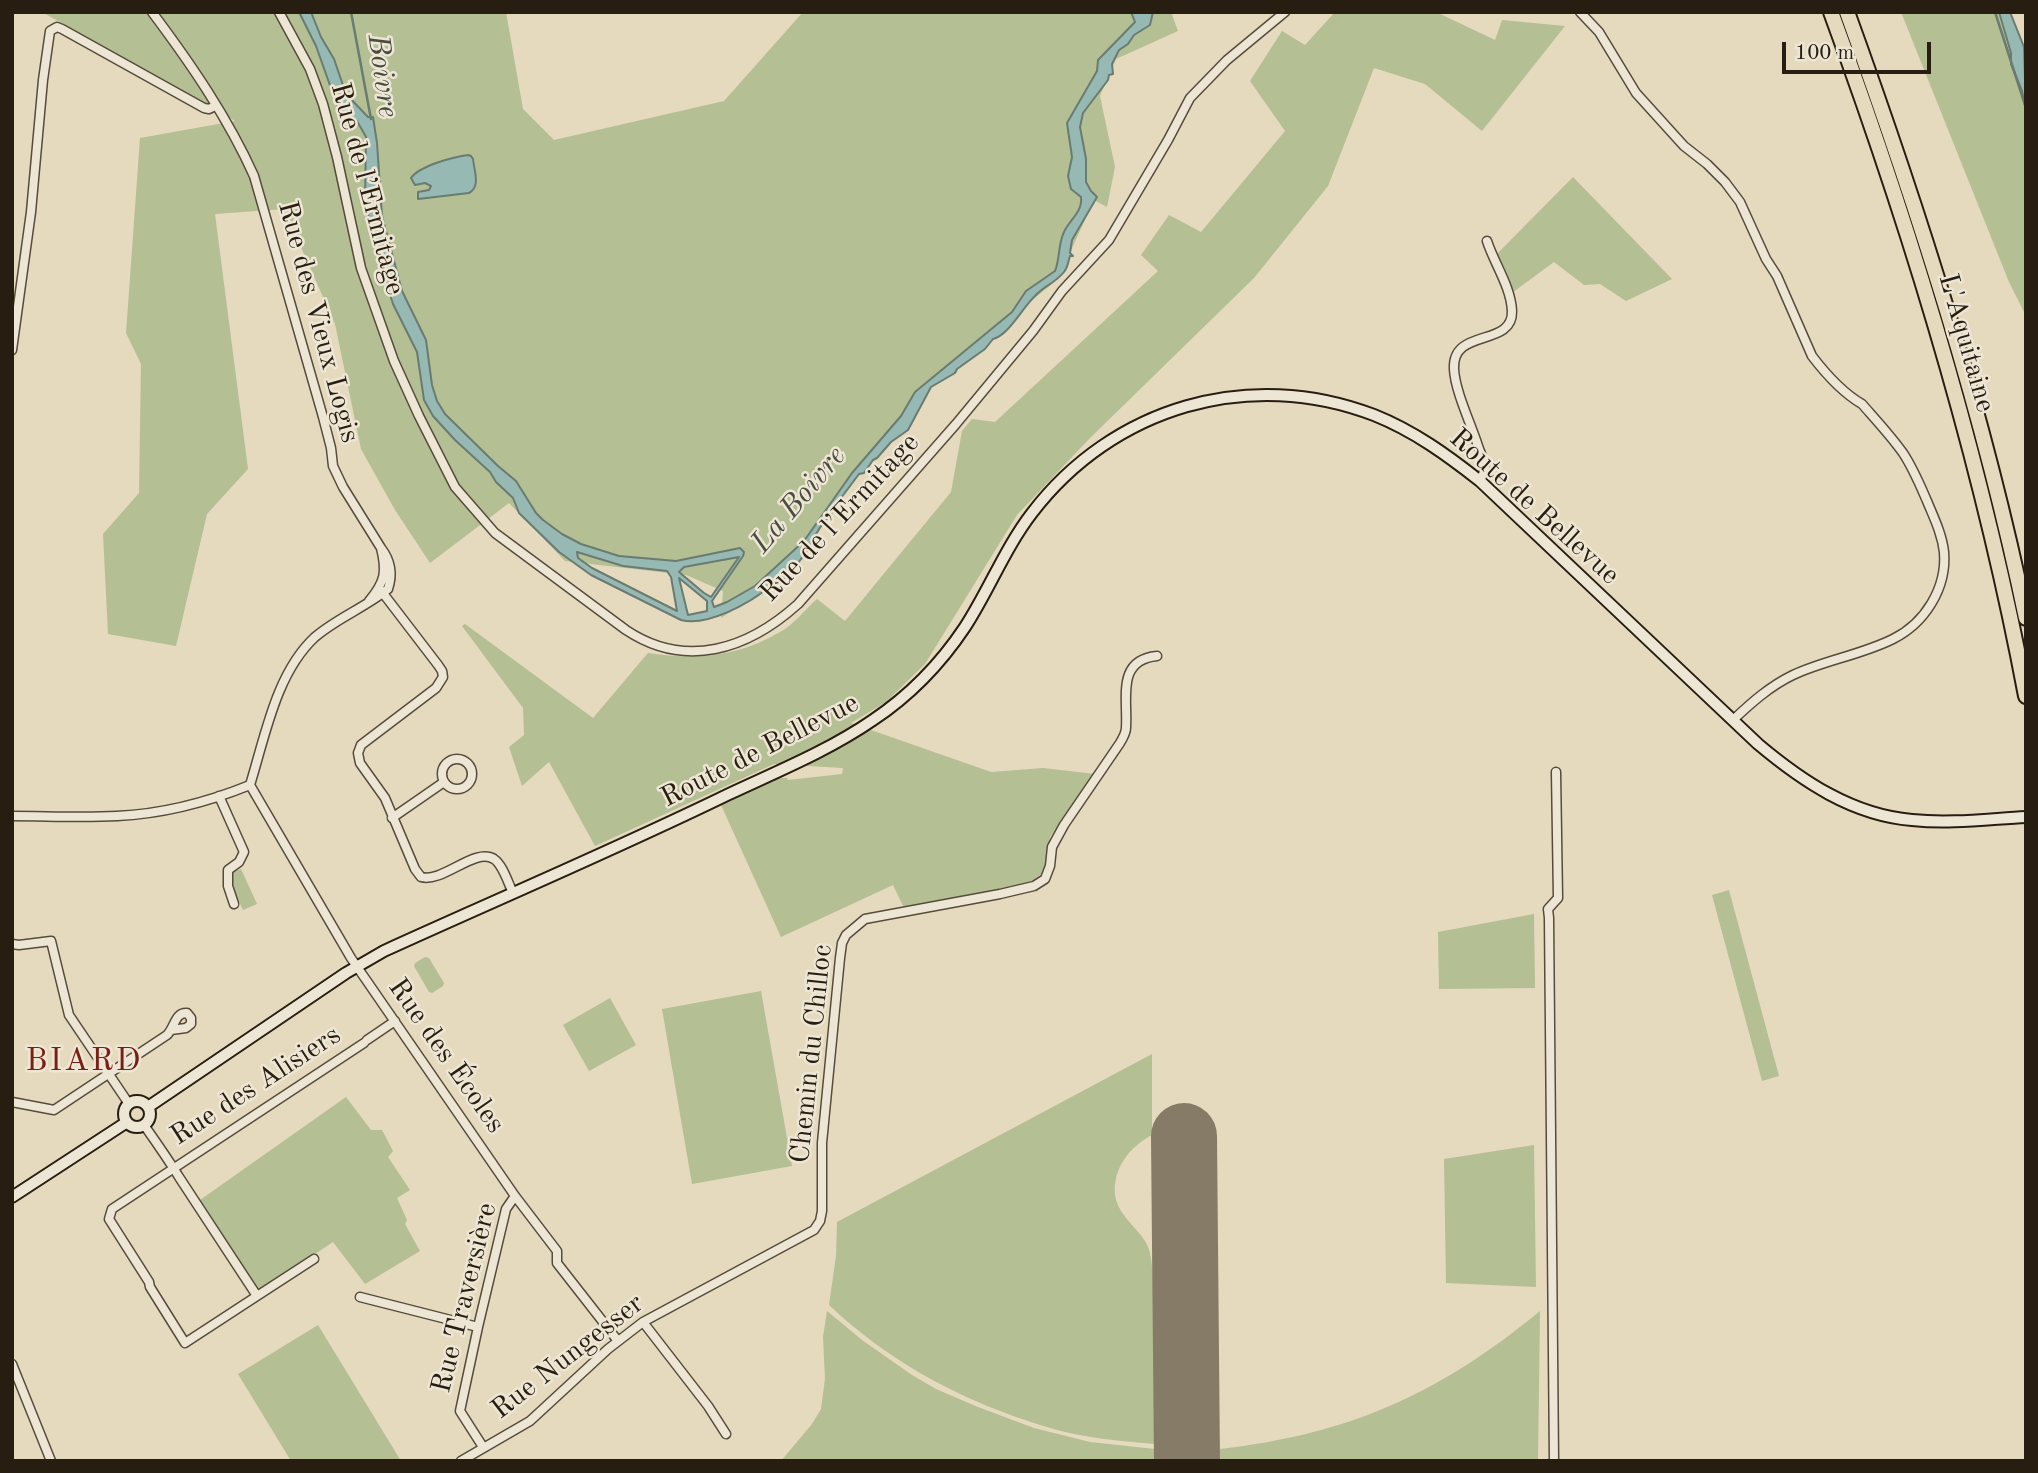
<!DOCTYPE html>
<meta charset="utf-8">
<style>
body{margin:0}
#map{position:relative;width:2038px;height:1473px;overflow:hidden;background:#e5d9be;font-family:"Old Standard TT",serif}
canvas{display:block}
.frame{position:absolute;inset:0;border:14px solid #271d10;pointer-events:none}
.scale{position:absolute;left:1782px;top:42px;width:149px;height:32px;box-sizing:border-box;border:4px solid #271d10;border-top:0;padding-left:9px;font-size:21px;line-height:24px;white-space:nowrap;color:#271d10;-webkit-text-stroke:5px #eee6d5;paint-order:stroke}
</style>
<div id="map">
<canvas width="2038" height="1473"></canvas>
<div class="frame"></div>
<div class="scale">100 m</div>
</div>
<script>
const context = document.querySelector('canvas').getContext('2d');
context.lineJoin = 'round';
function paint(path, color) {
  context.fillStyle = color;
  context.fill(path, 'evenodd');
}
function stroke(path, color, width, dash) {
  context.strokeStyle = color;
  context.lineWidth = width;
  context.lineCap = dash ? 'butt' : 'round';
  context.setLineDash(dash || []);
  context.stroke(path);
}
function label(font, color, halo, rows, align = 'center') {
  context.font = font + ' "Old Standard TT",serif';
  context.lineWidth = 5;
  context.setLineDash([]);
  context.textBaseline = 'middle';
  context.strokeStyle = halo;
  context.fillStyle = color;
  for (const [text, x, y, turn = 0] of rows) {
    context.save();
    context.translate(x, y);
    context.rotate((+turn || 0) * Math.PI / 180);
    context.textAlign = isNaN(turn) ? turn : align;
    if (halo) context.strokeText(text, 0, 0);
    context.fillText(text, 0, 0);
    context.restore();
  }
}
paint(new Path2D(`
 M 42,12 L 506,12 L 523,109 L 554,140 L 724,101 L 803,12 L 1171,12 L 1178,31 L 1116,59 L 1100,96 L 1115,167 L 1107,207 L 1094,200 L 1058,279 L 919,392 L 776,583 L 721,618 L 723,591 L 686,575 L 565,561 L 509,503 L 430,563 L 395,510 L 361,449 L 335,324 L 284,209 L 215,214 L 248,469 L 207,514 L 176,646 L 108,634 L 103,534 L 139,493 L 141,364 L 126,333 L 140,138 L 235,121 Z
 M 1335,12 L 1436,12 L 1495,40 L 1502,20 L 1565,26 L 1482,131 L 1425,84 L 1374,68 L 1328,186 L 1254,278 L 1089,439 L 1017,515 L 925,664 L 886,702 L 851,723 L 991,772 L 1043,768 L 1095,774 L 1050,837 L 1047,868 L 1040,875 L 1027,884 L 904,908 L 893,885 L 781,937 L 721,805 L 779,778 L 787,778 L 788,780 L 842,774 L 843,768 L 774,764 L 595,846 L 549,762 L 522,786 L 509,747 L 524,735 L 523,708 L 462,626 L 465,624 L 593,718 L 648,653 C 695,660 738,657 780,632 C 794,625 805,609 817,599 L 845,621 L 951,492 L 962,431 L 972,419 L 995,422 L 1158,271 L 1141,255 L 1169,215 L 1201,232 L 1285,131 L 1250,81 L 1282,31 L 1305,45 Z
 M 1901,12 L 2010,12 L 2026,50 L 2026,316 L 2009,282 Z
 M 1573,177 L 1672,279 L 1626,301 L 1600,284 L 1584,285 L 1554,262 L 1505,298 L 1491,260 Z
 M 241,869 L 257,904 L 243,910 L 235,893 L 232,881 L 233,872 Z
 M 1729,890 L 1779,1076 L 1762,1081 L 1712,895 Z
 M 1534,914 L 1535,988 L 1439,989 L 1438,932 Z
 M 425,957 L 429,958 L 444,983 L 443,986 L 432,993 L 429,992 L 414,966 L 415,963 Z
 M 761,991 L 792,1166 L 692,1184 L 662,1009 Z
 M 610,998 L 636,1045 L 589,1071 L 563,1025 Z
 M 1152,1054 L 1152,1135 C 1130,1147 1113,1167 1115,1194 C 1117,1218 1146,1232 1150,1253 C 1155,1279 1154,1306 1154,1332 C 1154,1370 1154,1407 1155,1444 C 1131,1442 1108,1440 1085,1436 C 1066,1433 1046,1427 1028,1421 C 953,1396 886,1359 829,1305 L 836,1256 L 837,1222 Z
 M 346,1097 L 371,1130 L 382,1130 L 393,1151 L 388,1157 L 410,1190 L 397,1198 L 407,1220 L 405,1224 L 420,1251 L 365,1284 L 333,1242 L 259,1291 L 200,1200 Z
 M 1534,1145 L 1536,1287 L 1446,1283 L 1444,1159 Z
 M 827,1311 L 862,1340 L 912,1375 L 936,1389 L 978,1407 L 1034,1428 L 1090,1442 L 1155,1449 L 1155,1461 L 781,1461 L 812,1424 L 821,1409 L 825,1379 L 823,1337 Z
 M 1540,1311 L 1538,1461 L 1220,1461 L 1220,1449 C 1350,1434 1439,1394 1540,1311 Z
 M 318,1325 L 401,1461 L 291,1461 L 238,1374 Z`), '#b4bf93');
const water = new Path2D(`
 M 299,12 L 311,12 L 321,37 L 334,59 L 346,94 L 368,117 L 373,117 L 377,143 L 382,216 L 402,291 L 426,340 L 432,385 L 437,401 L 445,414 L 498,466 L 516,481 L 536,513 L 543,520 L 562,534 L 581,544 L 619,556 L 676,561 L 740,548 L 744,552 L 743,556 L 712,601 L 714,607 L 727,602 L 755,586 L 804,541 L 852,473 L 901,416 L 915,392 L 1012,312 L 1026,291 L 1055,271 C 1060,259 1058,244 1064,232 C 1069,220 1083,212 1081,197 L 1071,189 L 1068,176 L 1072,157 L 1067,123 L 1097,71 L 1098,60 L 1135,22 L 1131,12 L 1153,12 L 1150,25 L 1134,35 L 1128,44 L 1119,50 L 1112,64 L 1113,74 L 1109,75 L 1108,80 L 1083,113 L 1080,127 L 1086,159 L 1086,182 L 1091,191 L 1097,197 L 1072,240 L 1070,253 L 1073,256 L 1070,256 C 1068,262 1068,267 1064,272 C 1054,284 1045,285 1035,296 C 1022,308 1009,335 993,339 L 985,349 L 957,369 L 955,373 L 931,387 L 908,430 L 891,442 L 877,458 L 873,460 L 864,473 L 859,474 L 832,510 L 831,515 C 817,526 812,546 801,559 C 796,566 790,575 784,579 C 779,582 773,584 769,587 C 750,603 707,627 681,620 L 591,575 L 559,552 L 519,513 L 513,498 L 496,482 L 490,472 L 455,440 L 433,416 L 424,400 L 417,352 L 393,304 L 378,257 L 365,200 L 366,137 L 357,121 L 343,112 L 337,105 L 316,46 ZM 577,552 L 623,566 L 667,571 L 671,577 L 677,611 L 592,568 L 578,558 ZM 739,557 L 711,597 L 704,593 L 679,572 L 684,567 ZM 679,578 L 707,601 L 707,611 L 688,615 Z
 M 1999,12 L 2010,12 L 2024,47 L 2026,111 L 2022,91 L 2011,64 L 2011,53 Z
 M 468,155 L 471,156 L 473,159 C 474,170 481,187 469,193 L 418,199 L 418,192 L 429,190 L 431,186 L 425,183 L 415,185 L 411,178 C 419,166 453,157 468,155 Z`);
paint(water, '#96bab3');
stroke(water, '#6a7b72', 2);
stroke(new Path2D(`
 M 351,12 L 371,119
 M 1995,12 L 2026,108`), '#6a7b72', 2.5);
stroke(new Path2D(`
 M 1184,1136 L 1187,1461`), '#867b67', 66);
const street = new Path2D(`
 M 152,12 C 191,64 228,118 254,176 L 323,417 L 331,448 L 333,466 L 343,487 L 381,548
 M 279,12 L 310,69 L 323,104 L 337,157 L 361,268 L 394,361 L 419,416 L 455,487 L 495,533 L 626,630 C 686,670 748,649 798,604 L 956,424 L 1033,331 L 1062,291 L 1109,240 L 1168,140 L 1190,98 L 1227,60 L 1285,12
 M 1580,12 L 1599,32 L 1636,93 L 1684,146 L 1707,164 L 1725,182 L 1740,202 L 1766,259 L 1777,276 L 1812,356 C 1825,373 1843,393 1862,404 C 1876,420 1891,436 1903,453 C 1913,468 1920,485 1927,501 C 1934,518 1942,534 1944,552 C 1947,588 1925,623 1893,639 C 1861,655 1825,660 1793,675 C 1770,686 1751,703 1733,720
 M 12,350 L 31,212 L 43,80 L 50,31 L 57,27 L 62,29 L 204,108 L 209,109 L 215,106
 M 1480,481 C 1482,477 1485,471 1485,466 C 1484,460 1480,452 1478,446 C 1471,424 1455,391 1454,369 C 1452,327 1513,348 1512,311 C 1511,287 1494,263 1487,241
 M 379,588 L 438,665 L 442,671 L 443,677 L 436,688 L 361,745 L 358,753 L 360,763 L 385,798 L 415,869 L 421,877 C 443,883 475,847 494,859 C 503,865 508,883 513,893
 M442 774a15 15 0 1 1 30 0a15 15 0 1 1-30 0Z
 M 250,785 L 351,958 L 515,1196 L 557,1251 L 557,1263 L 618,1341
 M 250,785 C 265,737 276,673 315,637 C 337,618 366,607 388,589 C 393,574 391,561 381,548 C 387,572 385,582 369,601
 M 219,796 L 244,852 L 239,862 L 228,870 L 228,886 L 234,904
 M 12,816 C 46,816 83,818 117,816 C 161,814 208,802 250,785
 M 392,818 L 444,782
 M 12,944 L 19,945 L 51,941 L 69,1015 L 129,1104
 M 367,1040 L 395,1021
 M 12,1102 L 54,1110 L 167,1035 C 175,1027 175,1012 187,1013 L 191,1018 L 191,1024 L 186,1028 L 171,1030
 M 144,1125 C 156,1142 168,1159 179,1177 L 257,1296 L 185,1343 L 150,1287 L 149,1282 L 109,1219 L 112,1209 C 196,1154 280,1099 364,1043
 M 257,1296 L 314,1259
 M 360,1297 L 478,1327
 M 643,1322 L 708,1406 L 726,1434
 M 12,1364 L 51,1461
 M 483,1447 L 460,1411 L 478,1327 L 506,1209 L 515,1196
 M 461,1461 L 530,1421 L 608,1349 L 643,1322 L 814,1230 L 820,1221 L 822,1211 L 822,1143 L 840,958 L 842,943 L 846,935 L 865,919 L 1000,894 L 1034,886 L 1045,879 L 1050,866 L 1052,847 L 1064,825 L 1120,743 C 1123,738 1126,733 1126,728 C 1128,698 1116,660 1157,656
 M 1554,1461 L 1549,918 L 1548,909 L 1558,898 L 1556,772`);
const secondary = new Path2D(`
 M124 1114a13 13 0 1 1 26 0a13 13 0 1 1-26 0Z
 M 148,1107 L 346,973 L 384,951 C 498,899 614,850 727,795 C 776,772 828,751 873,720 C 909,696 941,663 965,627 C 989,590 1005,548 1032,513 C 1113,407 1249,367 1374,415 C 1414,431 1447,455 1480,481 L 1758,744 C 1802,781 1852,815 1912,820 C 1950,824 1988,819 2026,817
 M 12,1197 L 127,1122`);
const highway = new Path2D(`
 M 1831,12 C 1913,235 1982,462 2026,696
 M 1847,12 C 1919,211 1983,411 2026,618`);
stroke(street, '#564c3c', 11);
stroke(secondary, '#271d10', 14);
stroke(highway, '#271d10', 18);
stroke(street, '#eee6d5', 8);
stroke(secondary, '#eee6d5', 10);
stroke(highway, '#e5d9be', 14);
label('28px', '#271d10', '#eee6d5', [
 ["Rue de l’Ermitage",367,189,75],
 ["Rue des Vieux Logis",318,322,75],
 ["L'Aquitaine",1966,343,74],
 ["Route de Bellevue",1534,507,42],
 ["Rue de l’Ermitage",840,518,-47],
 ["Route de Bellevue",760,751,-27],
 ["Chemin du Chilloc",812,1054,-84],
 ["Rue des Écoles",446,1056,55],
 ["Rue des Alisiers",256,1086,-33],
 ["Rue Traversière",465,1298,-76],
 ["Rue Nungesser",568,1357,-38]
]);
label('italic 30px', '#484c41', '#eee6d5', [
 ["Boivre",382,76,82],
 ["La Boivre",799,500,-50]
]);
context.letterSpacing = '2px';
label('32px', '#7a1f14', '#eee6d5', [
 ["BIARD",84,1062]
]);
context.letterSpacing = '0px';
</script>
